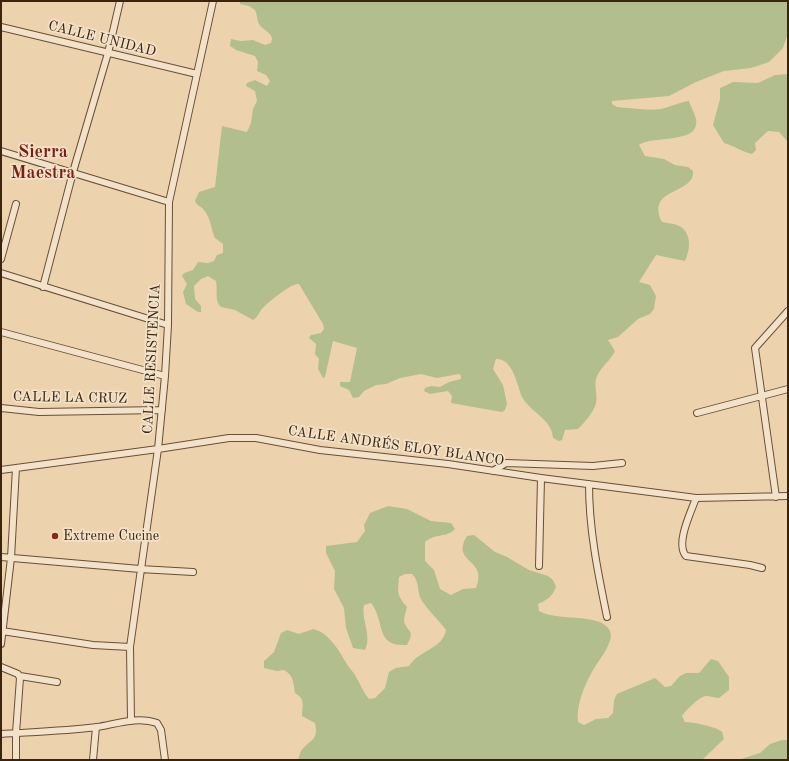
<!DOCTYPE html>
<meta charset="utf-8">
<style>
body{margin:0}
#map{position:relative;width:789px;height:761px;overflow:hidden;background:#ecd3ae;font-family:"Old Standard TT",serif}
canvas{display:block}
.frame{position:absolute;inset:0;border:2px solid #3c230d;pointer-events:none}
</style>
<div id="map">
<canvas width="789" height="761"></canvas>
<div class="frame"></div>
</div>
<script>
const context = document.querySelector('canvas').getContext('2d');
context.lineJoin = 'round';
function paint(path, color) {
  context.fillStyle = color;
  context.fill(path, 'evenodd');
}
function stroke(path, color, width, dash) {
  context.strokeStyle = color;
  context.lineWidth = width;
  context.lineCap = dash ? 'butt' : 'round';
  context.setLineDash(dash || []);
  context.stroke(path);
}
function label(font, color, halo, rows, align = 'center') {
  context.font = font + ' "Old Standard TT",serif';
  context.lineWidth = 3.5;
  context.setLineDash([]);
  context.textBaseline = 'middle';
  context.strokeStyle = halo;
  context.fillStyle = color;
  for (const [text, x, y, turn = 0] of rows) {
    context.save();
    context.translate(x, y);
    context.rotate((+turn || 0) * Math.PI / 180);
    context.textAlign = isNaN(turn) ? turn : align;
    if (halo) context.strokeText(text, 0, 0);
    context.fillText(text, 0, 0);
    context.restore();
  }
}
paint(new Path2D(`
 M 240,1 L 786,1 L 788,3 L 788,33 L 783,48 L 769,62 L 751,68 L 724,71 L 696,82 L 669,96 L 612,101 L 612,104 L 617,107 C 631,108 647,111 661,109 C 671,107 679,102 689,101 C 691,108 698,118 696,125 C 693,143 651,136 639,145 L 645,156 L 664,159 L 675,165 L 688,167 L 693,171 C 695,195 645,187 662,222 C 667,223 677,224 681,227 C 692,235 690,250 685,261 L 656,255 L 639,282 L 650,285 L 656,296 L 654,309 L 650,314 L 638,319 L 618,337 L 608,340 L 615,351 C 610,361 602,366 597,376 C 593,385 598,394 596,403 C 594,412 584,423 578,429 L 565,430 L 562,440 L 559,441 L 553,438 C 552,419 531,413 522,397 C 517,385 513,358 496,359 L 493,369 L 503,385 L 507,404 L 505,410 L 502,412 L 451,403 L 452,396 L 448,391 L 430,394 L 424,391 L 425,388 L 431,386 L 440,387 L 449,382 L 461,379 L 461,376 L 459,374 L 437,378 L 421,374 L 400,378 L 386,384 L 376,385 L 364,391 L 359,397 L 353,398 L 349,390 L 340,386 L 340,382 L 350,382 L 357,348 L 333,341 L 325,377 L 323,378 L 318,369 L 319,359 L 315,354 L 316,344 L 309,338 L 311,335 L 321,333 L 324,329 L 323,324 L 299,284 C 291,283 267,303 261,310 C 258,314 258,317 253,320 L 235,310 L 221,307 C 214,301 218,290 216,281 L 208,276 L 201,279 L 194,286 L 195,299 L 201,306 L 201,312 L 198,312 L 186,304 L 183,292 L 187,284 L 182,276 L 184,273 L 193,270 L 198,262 L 208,263 L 214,261 L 217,255 L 223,253 L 223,244 L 215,238 C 211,230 211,218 204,210 C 201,206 197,206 195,201 L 199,192 L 215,187 L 222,126 L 247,132 L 251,123 L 253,109 L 257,101 L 255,91 L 246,86 L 247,83 L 255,80 L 267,86 L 270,81 L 266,75 L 257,71 L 258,62 L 255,56 L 236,50 L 230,46 L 231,39 L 241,41 L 253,40 L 265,45 L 271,43 L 272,39 C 271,31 261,30 258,22 C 257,18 257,14 255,10 L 249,6 L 240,4 Z
 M 788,74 L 788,142 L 779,132 L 768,131 L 755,143 L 756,150 L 752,154 C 742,152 735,146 724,143 L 713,125 L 720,99 L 720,88 L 733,82 L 758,83 L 775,75 Z
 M 388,506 L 407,509 L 431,521 L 451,523 L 455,529 C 447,538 435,533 425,542 L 425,561 L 434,570 L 440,589 L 451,595 L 463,589 L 476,588 C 489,558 450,564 467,536 L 474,535 L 495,552 L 507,557 L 529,570 L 548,576 L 553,580 L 556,587 C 552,597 547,600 538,604 L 539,611 C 557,622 602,612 610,631 C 615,642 597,662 592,672 C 584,686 576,706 578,722 L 584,725 L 596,719 L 608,718 L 613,713 L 614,700 L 617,694 L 655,678 L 665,687 L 671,686 L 680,676 L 686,673 L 699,673 L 711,659 L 718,661 L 729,677 L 729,690 L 719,698 C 714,698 710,696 706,696 C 700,696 685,711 682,716 L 685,722 C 692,722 718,727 722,732 C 723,734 723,737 724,739 L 702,760 L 298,760 C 299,757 300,753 301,751 C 310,739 319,741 315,723 L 302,716 C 302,706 306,699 295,693 C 293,682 294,676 284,670 L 277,671 L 264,668 L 264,661 L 274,652 L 281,633 L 287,630 L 299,634 L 313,629 C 328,632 338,649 345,661 C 348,667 353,671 356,677 C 361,685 363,692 369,699 L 375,698 L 385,688 L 389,672 L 396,668 L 409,666 C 419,650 443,649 446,630 C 440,621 424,607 420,597 C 417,588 419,581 412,574 L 405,574 L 399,577 C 398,593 396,594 407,607 C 406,611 404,617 404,621 C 407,633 416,629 407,645 C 374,647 386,622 371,603 L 364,605 C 361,620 372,635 365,650 L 353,648 L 346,628 L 344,608 L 334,589 L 335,571 L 326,553 L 326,546 L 357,542 L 365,531 L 364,525 L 370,513 Z
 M 782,740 L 788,740 L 788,760 L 738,760 L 760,753 L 770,744 Z`), '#b2be8e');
const street = new Path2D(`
 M 1,27 L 197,74
 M 1,151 L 169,202
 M 1,259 L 16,204
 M 1,273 L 168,325
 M 43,287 L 73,172 L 108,53 L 120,1
 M 1,332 L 165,376
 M 1,408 L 39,412 L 162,410
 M 697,413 L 788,389
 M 1,470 L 158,449 L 229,438 L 256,438 L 320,450 L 448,464 L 541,478 L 681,496 L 696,498 L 788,496
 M 493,471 L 506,463 L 593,466 L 622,463
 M 589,484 C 589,530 598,573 607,617
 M 776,497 L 755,348 L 788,311
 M 696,498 C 691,512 675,544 686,556 L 750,565 L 762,568
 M 1,557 L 140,569 L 193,572
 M 539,566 L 541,478
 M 2,631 L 93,645 L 130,647
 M 1,644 L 11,558 L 16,468
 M 1,667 L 18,674 L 20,678 L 16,733 L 16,760
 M 20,676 L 57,682
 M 131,721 L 130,647 L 158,449 L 165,376 L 168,325 L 169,202 L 213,1
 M 1,734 C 33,732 65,731 97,727 C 116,724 138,716 157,723 L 161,730 L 165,760
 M 93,760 L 96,727`);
stroke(street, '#684f35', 8);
stroke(street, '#f3e2ca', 6);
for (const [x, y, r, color] of [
 [55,536,4,"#8f2418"]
]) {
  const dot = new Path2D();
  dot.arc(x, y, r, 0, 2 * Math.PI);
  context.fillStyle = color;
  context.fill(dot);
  stroke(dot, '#f3e2ca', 1.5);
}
label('14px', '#3c230d', '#f3e2ca', [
 ["CALLE UNIDAD",102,39,14],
 ["CALLE RESISTENCIA",152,359,-87],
 ["CALLE LA CRUZ",70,398,1],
 ["CALLE ANDRÉS ELOY BLANCO",396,446,8]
]);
label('14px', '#3c230d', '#f3e2ca', [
 ["Extreme Cucine",63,536]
], 'left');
label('bold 18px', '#7a1f14', '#f3e2ca', [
 ["Sierra",43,152],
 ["Maestra",43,173]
]);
</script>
